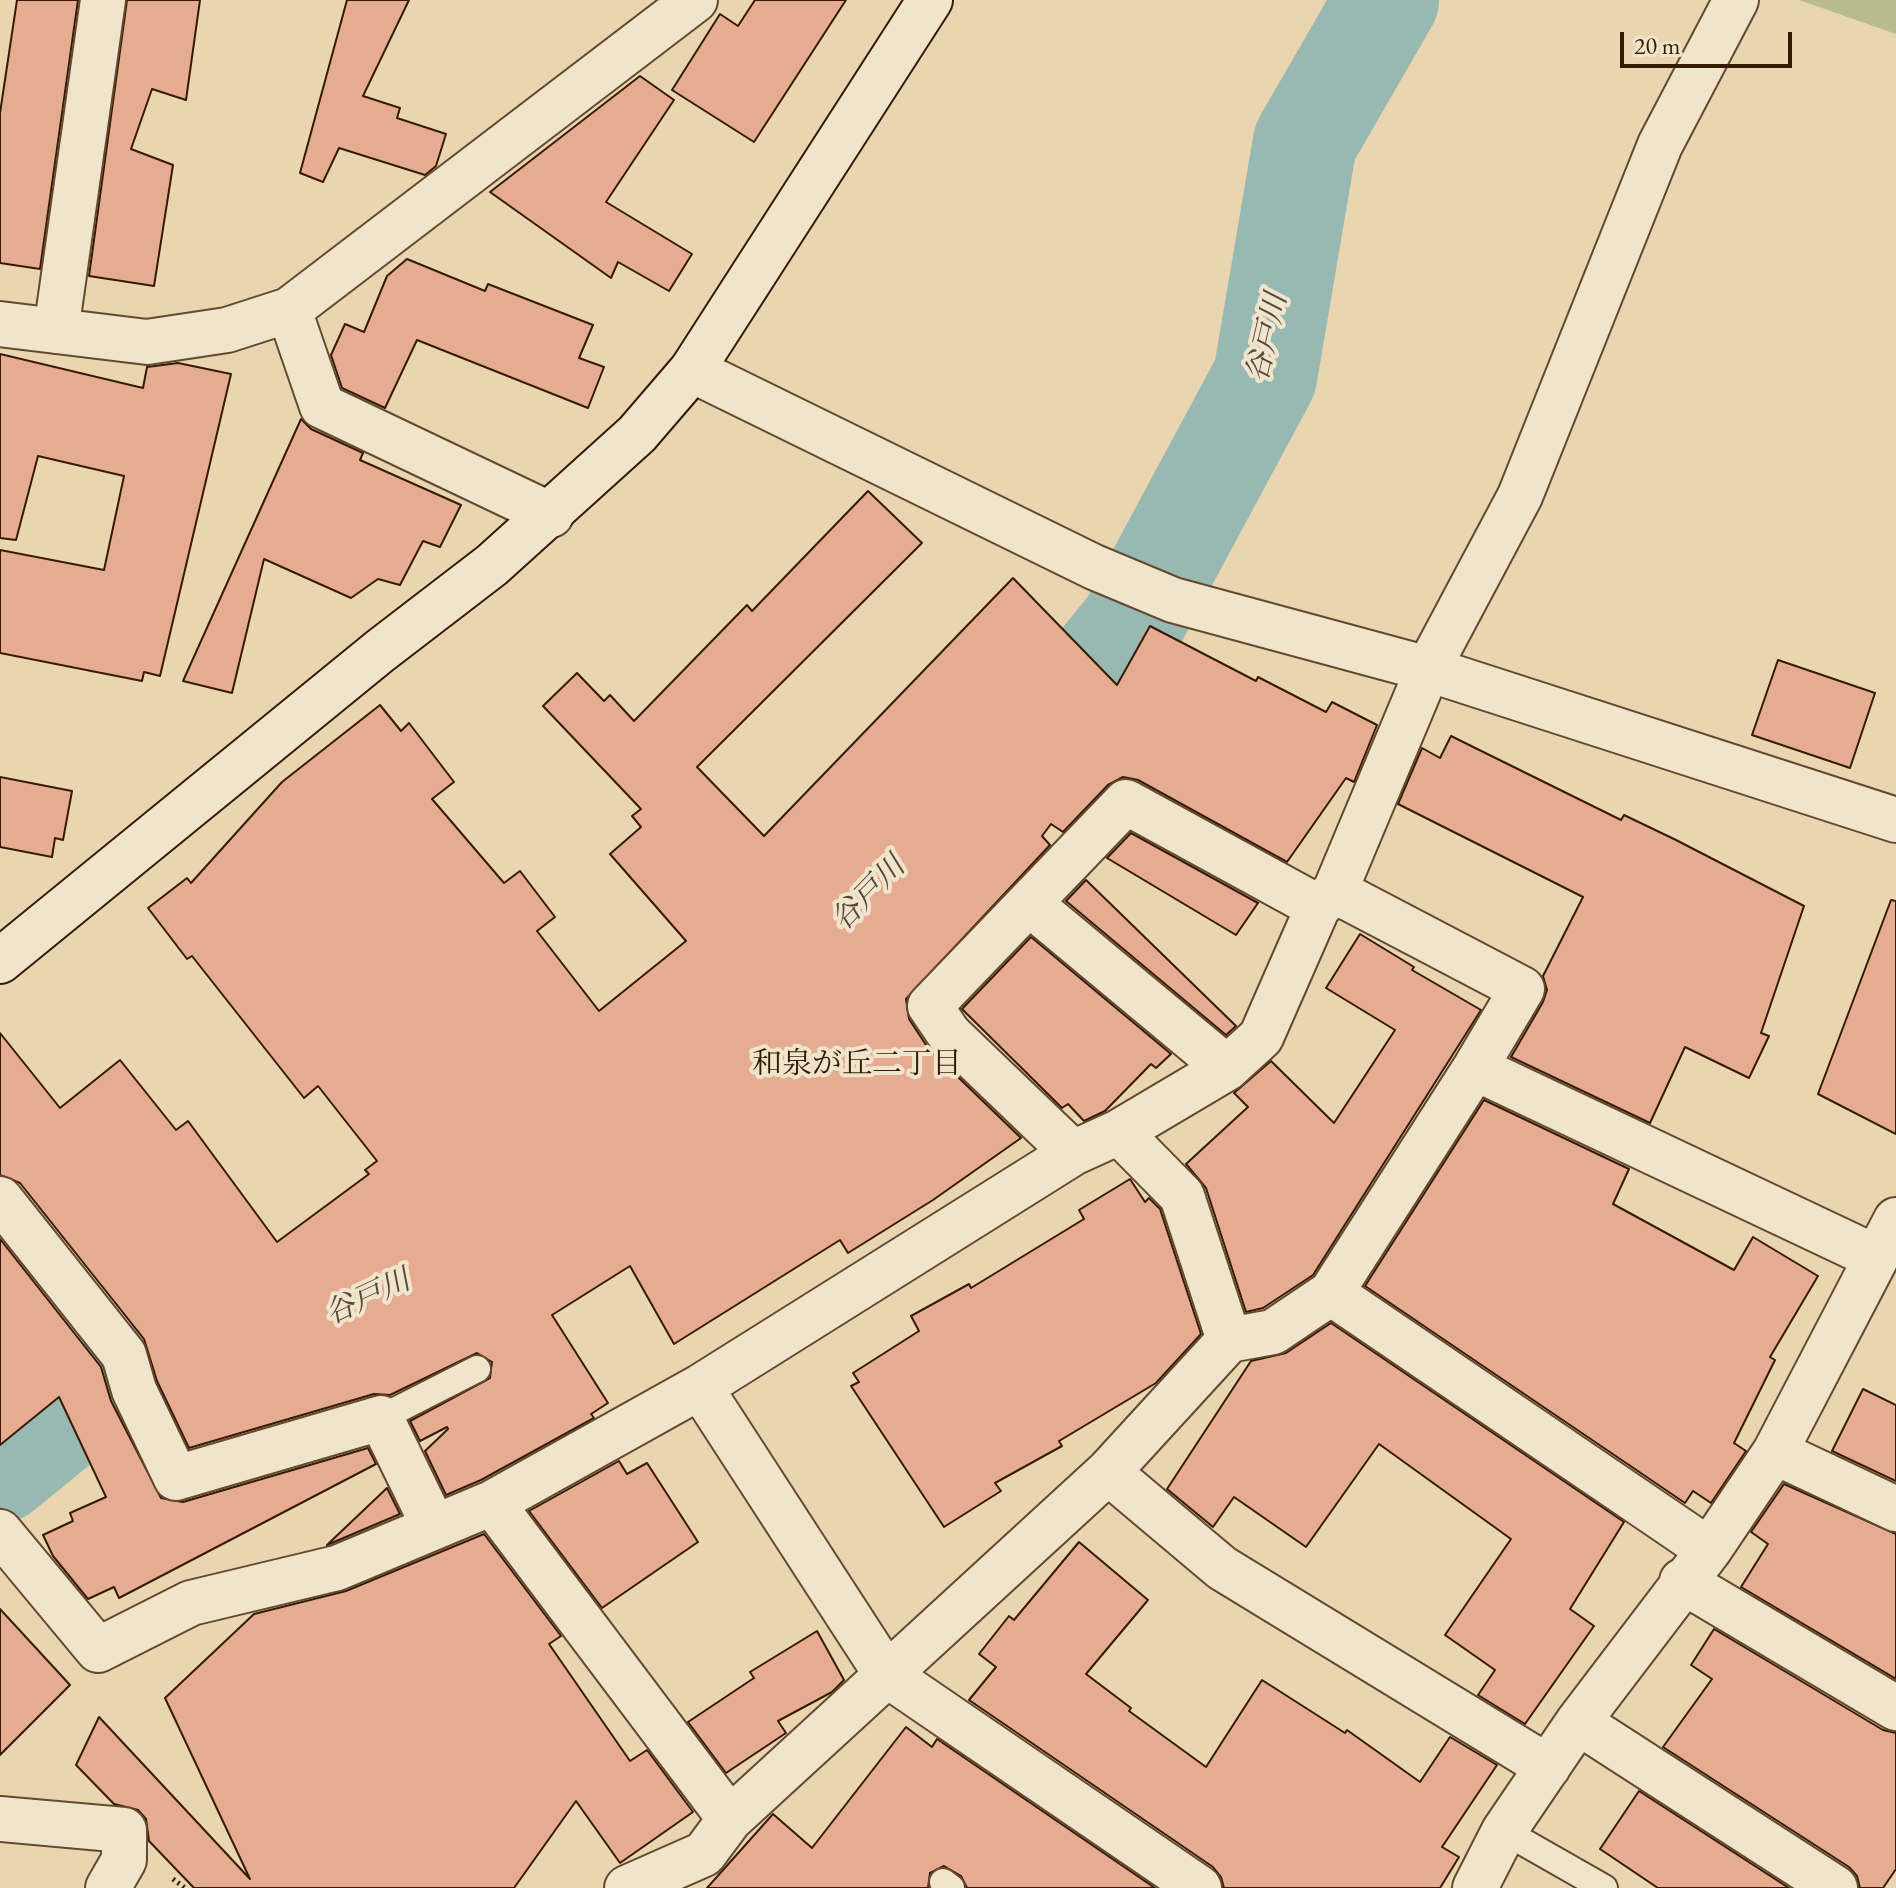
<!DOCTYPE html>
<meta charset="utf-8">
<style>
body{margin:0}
#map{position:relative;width:1896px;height:1888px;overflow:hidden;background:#ead5b1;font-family:"EB Garamond",serif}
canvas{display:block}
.scale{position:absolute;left:1620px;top:32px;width:172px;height:36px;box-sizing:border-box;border:4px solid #361a02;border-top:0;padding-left:10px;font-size:24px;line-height:28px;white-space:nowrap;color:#361a02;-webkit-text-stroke:6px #f1e4cc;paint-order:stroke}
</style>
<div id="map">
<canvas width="1896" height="1888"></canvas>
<div class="scale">20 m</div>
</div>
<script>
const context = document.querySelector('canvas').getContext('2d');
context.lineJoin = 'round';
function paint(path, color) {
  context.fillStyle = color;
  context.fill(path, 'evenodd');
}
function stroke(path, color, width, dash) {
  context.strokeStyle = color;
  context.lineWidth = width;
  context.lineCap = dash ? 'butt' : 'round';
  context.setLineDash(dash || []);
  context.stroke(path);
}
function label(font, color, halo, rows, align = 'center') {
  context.font = font + ' "EB Garamond","Noto Serif JP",serif';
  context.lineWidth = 8;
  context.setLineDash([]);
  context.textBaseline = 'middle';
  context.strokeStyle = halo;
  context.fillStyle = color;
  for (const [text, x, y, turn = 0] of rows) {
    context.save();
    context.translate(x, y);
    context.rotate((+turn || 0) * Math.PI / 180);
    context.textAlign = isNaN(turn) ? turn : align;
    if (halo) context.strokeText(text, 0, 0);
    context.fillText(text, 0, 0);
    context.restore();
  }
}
paint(new Path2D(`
 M 1799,0 L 1896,0 L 1896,34 Z`), '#b7bd8c');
stroke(new Path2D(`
 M 1001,769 L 1054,721 L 1131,626 L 1265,377 L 1305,142 L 1387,0
 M 0,1471 L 87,1400 L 208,1349 L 292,1328`), '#98b8b2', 104);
const building = new Path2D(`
 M 17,0 L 78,0 L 40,269 L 0,263 L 0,113 Z
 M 127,0 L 200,0 L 186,100 L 152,89 L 131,149 L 173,165 L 154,286 L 89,276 Z
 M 347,0 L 409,0 L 363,96 L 400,108 L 397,118 L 446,134 L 436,166 L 425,175 L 339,148 L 323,182 L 300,173 Z
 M 755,0 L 846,0 L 754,142 L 672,90 L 720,14 L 738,26 Z
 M 640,76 L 674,100 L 606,202 L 692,254 L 669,291 L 618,262 L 611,278 L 490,192 Z
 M 407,259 L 485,291 L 488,284 L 593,325 L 579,358 L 604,367 L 588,408 L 417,340 L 385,408 L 342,388 L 331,355 L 345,324 L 364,332 L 387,276 Z
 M 0,354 L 143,388 L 147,367 L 178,363 L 231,374 L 160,676 L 144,672 L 142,681 L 0,653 L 0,550 L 104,570 L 124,476 L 38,456 L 16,540 L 0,538 Z
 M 301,419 L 311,429 L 363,453 L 360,460 L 461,505 L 440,547 L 423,541 L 400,585 L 378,579 L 351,598 L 264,559 L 232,693 L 183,681 Z
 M 868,491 L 922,543 L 697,767 L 764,836 L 1013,578 L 1117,685 L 1150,626 L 1256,681 L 1258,677 L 1326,712 L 1332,702 L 1377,725 L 1354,782 L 1346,778 L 1287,862 L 1138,780 L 1123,777 L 1108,785 L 1063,832 L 1051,824 L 1042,836 L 1050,845 L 906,999 L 909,1019 L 928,1048 L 1021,1138 L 933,1200 L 848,1253 L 840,1240 L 674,1344 L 630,1266 L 552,1315 L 608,1403 L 591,1414 L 594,1418 L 481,1480 L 446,1495 L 425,1451 L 448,1429 L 447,1427 L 420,1441 L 410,1421 L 490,1378 L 492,1362 L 477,1353 L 390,1395 L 374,1394 L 189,1448 L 157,1381 L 144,1339 L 20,1183 L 0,1175 L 0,1033 L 60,1108 L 120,1060 L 176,1130 L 188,1121 L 277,1242 L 369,1174 L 365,1170 L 377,1161 L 318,1086 L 304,1098 L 192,956 L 187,959 L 148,908 L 187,878 L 191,883 L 282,782 L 380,705 L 401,731 L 409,723 L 454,782 L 432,799 L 504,883 L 520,871 L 555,917 L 537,931 L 599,1011 L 686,941 L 610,854 L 641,827 L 632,816 L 641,809 L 543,706 L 577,673 L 604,701 L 610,695 L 634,721 L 747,605 L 752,611 Z
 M 1778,660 L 1875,693 L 1850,768 L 1752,735 Z
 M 1451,736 L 1621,820 L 1624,815 L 1676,840 L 1804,906 L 1761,1033 L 1769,1036 L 1749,1078 L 1685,1047 L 1650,1123 L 1511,1057 L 1543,1002 L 1547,990 L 1543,976 L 1583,897 L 1398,804 L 1422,748 L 1440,758 Z
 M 0,777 L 72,791 L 63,840 L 55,838 L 52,857 L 0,847 Z
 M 1131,833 L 1258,903 L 1236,935 L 1107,858 Z
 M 1086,880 L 1236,1026 L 1226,1035 L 1066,901 Z
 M 1891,900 L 1896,901 L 1896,1134 L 1818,1094 Z
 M 1360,934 L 1414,967 L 1412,970 L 1481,1010 L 1313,1275 L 1263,1308 L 1246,1312 L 1206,1188 L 1186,1164 L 1248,1107 L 1234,1093 L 1271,1061 L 1334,1123 L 1395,1030 L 1326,988 Z
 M 1031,937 L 1171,1054 L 1156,1068 L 1151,1064 L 1105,1111 L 1084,1121 L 1068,1104 L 1062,1108 L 962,1009 Z
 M 1484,1100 L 1629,1169 L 1613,1204 L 1734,1270 L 1753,1237 L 1818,1276 L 1770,1357 L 1775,1360 L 1734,1443 L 1746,1451 L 1711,1503 L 1693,1491 L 1685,1503 L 1365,1286 Z
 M 1130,1179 L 1145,1202 L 1149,1198 L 1160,1209 L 1201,1334 L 1156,1383 L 1059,1441 L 1062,1446 L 995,1483 L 1001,1491 L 944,1527 L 851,1386 L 859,1382 L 853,1373 L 919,1331 L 911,1316 L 969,1284 L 971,1288 L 1084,1219 L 1079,1210 Z
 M 0,1239 L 101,1367 L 111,1401 L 161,1498 L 183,1502 L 368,1448 L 376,1464 L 119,1598 L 114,1587 L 88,1599 L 53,1556 L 43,1535 L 73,1521 L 70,1513 L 106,1497 L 59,1397 L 0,1445 Z
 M 1331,1323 L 1624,1522 L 1570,1609 L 1594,1626 L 1525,1724 L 1478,1695 L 1495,1670 L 1445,1635 L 1511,1539 L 1379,1444 L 1306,1547 L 1234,1497 L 1213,1527 L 1167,1489 L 1251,1361 L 1286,1353 Z
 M 1863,1389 L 1896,1405 L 1896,1481 L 1832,1451 Z
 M 619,1461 L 627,1474 L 647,1463 L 698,1542 L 602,1608 L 529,1511 Z
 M 1784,1484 L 1896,1534 L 1896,1679 L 1741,1587 L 1768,1544 L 1751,1532 Z
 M 387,1488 L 400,1514 L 327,1545 Z
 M 484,1534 L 561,1636 L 549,1644 L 630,1761 L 647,1750 L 693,1812 L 620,1863 L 576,1801 L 514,1888 L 194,1888 L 149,1841 L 146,1819 L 138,1810 L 114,1804 L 76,1765 L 99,1717 L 250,1879 L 165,1698 L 254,1614 L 346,1591 Z
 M 1079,1542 L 1148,1600 L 1086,1674 L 1131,1708 L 1129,1711 L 1206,1767 L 1262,1680 L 1345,1733 L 1347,1730 L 1420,1782 L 1450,1737 L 1497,1765 L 1442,1847 L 1459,1857 L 1440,1888 L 1224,1888 L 1221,1877 L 1213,1867 L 969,1700 L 996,1667 L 979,1654 L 1009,1616 L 1014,1620 Z
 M 0,1609 L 70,1685 L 0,1755 Z
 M 1714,1629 L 1883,1730 L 1896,1733 L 1896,1869 L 1883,1888 L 1860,1888 L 1857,1876 L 1849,1867 L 1663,1747 L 1712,1679 L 1691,1665 Z
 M 817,1631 L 844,1680 L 832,1692 L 778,1721 L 786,1733 L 726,1773 L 688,1722 L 754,1678 L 750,1672 Z
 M 906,1727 L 932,1747 L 937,1739 L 1155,1888 L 967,1888 L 961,1876 L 944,1866 L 930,1873 L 928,1888 L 707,1888 L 773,1814 L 812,1848 Z
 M 1639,1791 L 1789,1888 L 1658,1888 L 1600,1849 Z`);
paint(building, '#e6ac91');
stroke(building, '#361a02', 2);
const lane = new Path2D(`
 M 381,1418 L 477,1369
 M 1504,1831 L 1604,1888
 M 943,1882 L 951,1888`);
const street = new Path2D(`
 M 289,310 L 322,406 L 551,515
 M 0,324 L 147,342 L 227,330 L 289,310 L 695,0
 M 56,331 L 103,0
 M 692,370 L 1094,567 L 1173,600 L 1428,669 L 1896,820
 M 1335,891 L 1522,989 L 1475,1068
 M 1030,904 L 1227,1068
 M 1119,1132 L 1182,1196 L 1229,1340
 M 1073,1153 L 949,1034 L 930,1006 L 1126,802 L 1318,907
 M 0,1199 L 124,1355 L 134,1390 L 176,1478 L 381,1418 L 434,1527
 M 1331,1293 L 1709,1550
 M 700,1387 L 886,1674 L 1199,1888
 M 1775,1452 L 1896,1509
 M 1108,1472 L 1222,1568 L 1548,1767
 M 492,1503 L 730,1819
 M 0,1532 L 98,1650 L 191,1603 L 337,1568 L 492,1503 L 700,1387 L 1073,1153 L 1119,1132 L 1227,1068 L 1261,1037 L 1318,907 L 1335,891 L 1428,669 L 1520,496 L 1660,145 L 1736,0
 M 1682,1581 L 1896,1708
 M 1578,1722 L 1835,1888
 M 0,1819 L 124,1830 L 124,1860 L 108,1888
 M 627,1888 L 704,1854 L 730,1819 L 1108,1472 L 1229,1340 L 1273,1332 L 1331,1293 L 1475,1068 L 1875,1257
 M 1475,1888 L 1504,1831 L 1578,1722 L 1709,1550 L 1775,1452 L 1896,1220`);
const secondary = new Path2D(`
 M 0,961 L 380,651 L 492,565 L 637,434 L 692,370 L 930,0`);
stroke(lane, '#63492e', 30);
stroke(street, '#63492e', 48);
stroke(secondary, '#361a02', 48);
stroke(new Path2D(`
 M 173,1879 L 185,1888`), '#361a02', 5, [2, 4]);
stroke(lane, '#f1e4cc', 26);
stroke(street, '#f1e4cc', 44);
stroke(secondary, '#f1e4cc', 44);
label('italic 30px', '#534937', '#f1e4cc', [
 ["谷戸川",1268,338,-77],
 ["谷戸川",869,894,-46],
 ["谷戸川",368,1298,-25]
]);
label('30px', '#361a02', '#f1e4cc', [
 ["和泉が丘二丁目",857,1065]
]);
</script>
